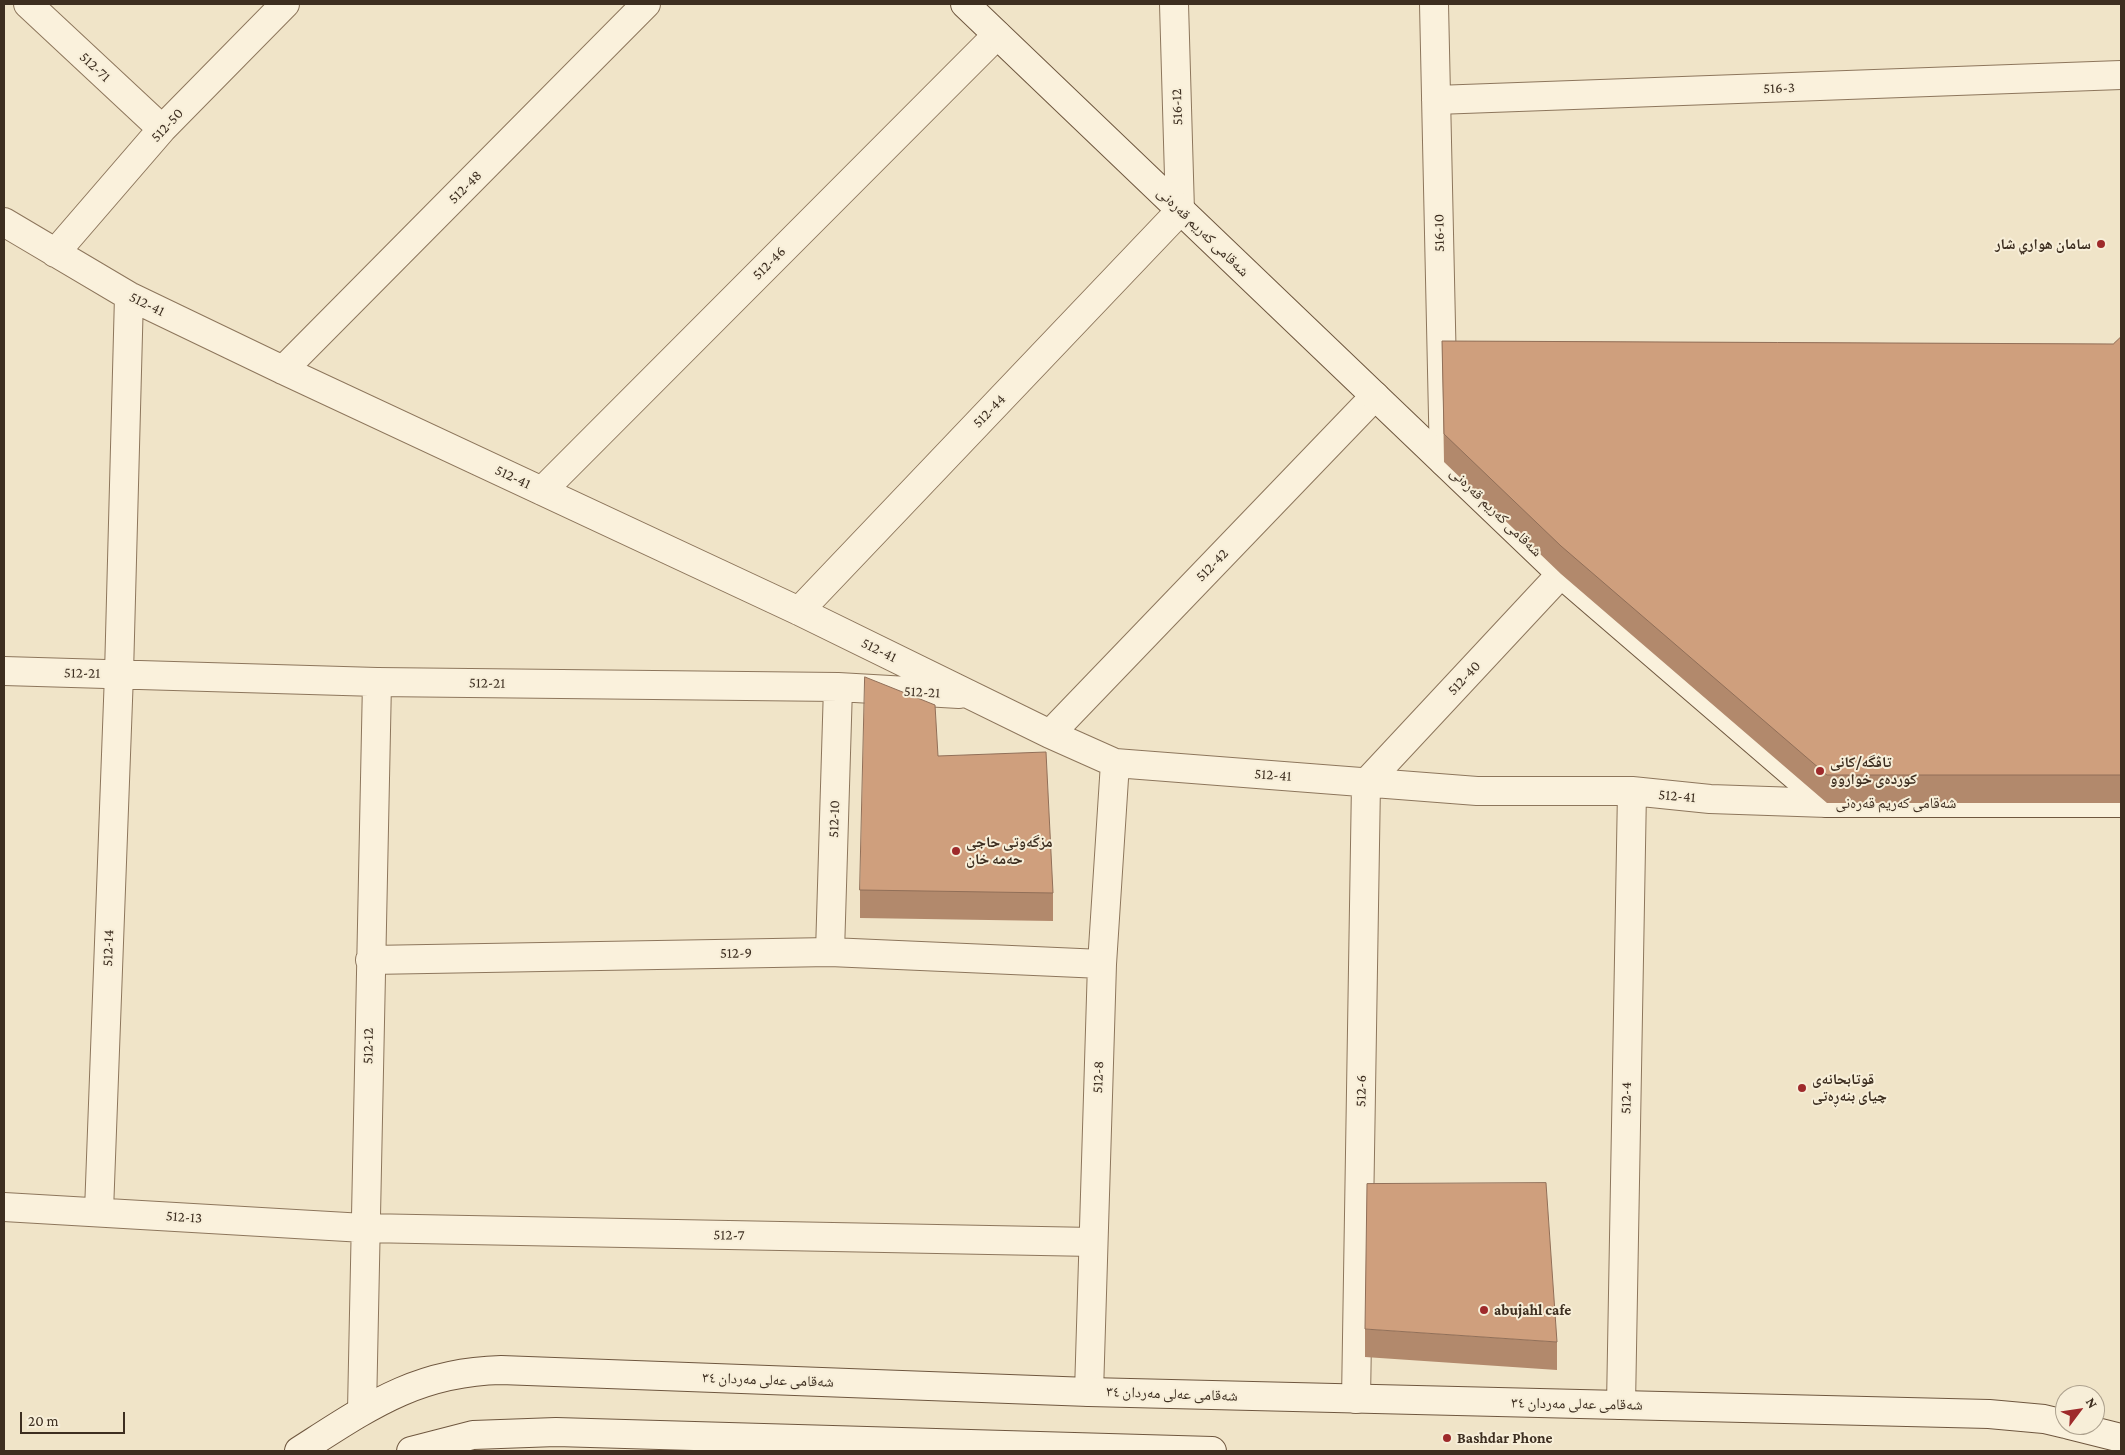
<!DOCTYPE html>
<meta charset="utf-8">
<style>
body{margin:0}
#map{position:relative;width:2125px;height:1455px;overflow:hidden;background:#f0e4c8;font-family:"Crimson Pro",serif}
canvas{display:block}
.frame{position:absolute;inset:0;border:5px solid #3d2e20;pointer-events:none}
.north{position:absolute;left:2055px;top:1385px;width:50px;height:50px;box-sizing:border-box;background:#f7eed8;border:1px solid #ada18e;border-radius:50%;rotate:59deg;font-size:14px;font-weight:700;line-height:20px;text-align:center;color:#3d2e20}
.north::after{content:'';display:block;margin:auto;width:18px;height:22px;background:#9e2a2b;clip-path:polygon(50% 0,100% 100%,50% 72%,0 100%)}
.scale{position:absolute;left:20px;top:1412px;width:105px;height:22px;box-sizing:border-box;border:2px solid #3d2e20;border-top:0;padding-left:6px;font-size:15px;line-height:18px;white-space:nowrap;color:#3d2e20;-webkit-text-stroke:4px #f7eed8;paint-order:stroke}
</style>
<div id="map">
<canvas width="2125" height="1455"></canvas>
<div class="frame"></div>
<div class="north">N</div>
<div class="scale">20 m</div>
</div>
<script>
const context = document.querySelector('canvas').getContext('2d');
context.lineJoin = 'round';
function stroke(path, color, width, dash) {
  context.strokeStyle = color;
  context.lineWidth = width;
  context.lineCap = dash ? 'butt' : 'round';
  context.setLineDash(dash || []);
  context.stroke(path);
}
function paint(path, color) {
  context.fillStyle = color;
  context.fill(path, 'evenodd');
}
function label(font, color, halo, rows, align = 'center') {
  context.font = font + ' "Crimson Pro","Noto Naskh Arabic",serif';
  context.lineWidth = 4;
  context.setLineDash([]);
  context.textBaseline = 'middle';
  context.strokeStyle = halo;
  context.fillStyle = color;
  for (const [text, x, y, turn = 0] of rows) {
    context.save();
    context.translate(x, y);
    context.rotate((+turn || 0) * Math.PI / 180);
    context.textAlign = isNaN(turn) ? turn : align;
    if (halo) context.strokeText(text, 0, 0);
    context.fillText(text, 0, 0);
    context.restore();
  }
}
const street = new Path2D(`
 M 28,4 L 162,129
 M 1434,4 L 1444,462
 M 1436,100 L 2121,75
 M 4,222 L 129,296 L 283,370 L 799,611 L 1050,734 L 1115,763 L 1477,791 L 1632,791 L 1710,799 L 1827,803
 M 55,253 L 162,129 L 285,4
 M 283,370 L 646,4
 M 542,491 L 997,35
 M 799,611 L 1180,211 L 1174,4
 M 4,671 L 377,682 L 838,687 L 959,694
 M 1050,734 L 1375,396
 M 830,952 L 838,687
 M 370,960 L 830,952 L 1102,964
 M 4,1207 L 364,1228 L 1093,1242
 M 99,1211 L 119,674 L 129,296
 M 1089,1392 L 1102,964 L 1115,763
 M 1356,1399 L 1366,783 L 1561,574
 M 1621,1405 L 1632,791
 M 362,1410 L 377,682`);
const secondary = new Path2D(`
 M 965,4 L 1561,574 L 1827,803 L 2121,803
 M 2069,1425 L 2121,1438
 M 299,1451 C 368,1407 416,1372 501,1370 L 1089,1392 L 1989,1414 L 2044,1419 L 2065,1424
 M 411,1451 L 473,1435 L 556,1432 L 1212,1451`);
stroke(street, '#8d765c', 30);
stroke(secondary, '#6f573f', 30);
stroke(street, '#faf1dc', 28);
stroke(secondary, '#faf1dc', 28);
paint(new Path2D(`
 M 2121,337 L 2121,803 L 1827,803 L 1561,574 L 1444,462 L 1442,341 L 2113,344 Z
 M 938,756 L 1053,893 L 1053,921 L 860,918 L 860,890 Z
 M 1365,1329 L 1557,1342 L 1557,1370 L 1365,1357 Z`), '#b2896c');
const building = new Path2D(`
 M 2121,337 L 2121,775 L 1827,775 L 1561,546 L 1444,434 L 1442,341 L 2113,344 Z
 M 865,677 L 935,705 L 938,756 L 1046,752 L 1053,893 L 860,890 Z
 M 1546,1183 L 1557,1342 L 1365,1329 L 1367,1184 Z`);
paint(building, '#cf9f7d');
stroke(building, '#916f58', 1);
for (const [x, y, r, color] of [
 [2101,244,5,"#9e2a2b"],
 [1820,771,5,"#9e2a2b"],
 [956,851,5,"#9e2a2b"],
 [1802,1088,5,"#9e2a2b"],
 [1484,1310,5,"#9e2a2b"],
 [1447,1438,5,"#9e2a2b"]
]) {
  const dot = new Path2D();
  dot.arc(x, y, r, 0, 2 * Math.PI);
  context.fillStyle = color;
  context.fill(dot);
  stroke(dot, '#f7eed8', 2);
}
label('15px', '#3d2e20', '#f7eed8', [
 ["512-71",95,67,43],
 ["516-3",1779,88,-2],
 ["516-12",1177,107,-92],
 ["512-50",167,125,-47],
 ["512-48",465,187,-45],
 ["شەقامی کەریم قەرەنی",1203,232,44],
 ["516-10",1439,233,-91],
 ["512-46",769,263,-45],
 ["512-41",147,304,26],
 ["512-44",989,411,-46],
 ["512-41",513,477,25],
 ["شەقامی کەریم قەرەنی",1496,512,44],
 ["512-42",1212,565,-46],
 ["512-41",879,650,26],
 ["512-21",82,673,1],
 ["512-40",1464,678,-47],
 ["512-21",487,683,1],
 ["512-21",922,692,3],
 ["512-41",1273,775,4],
 ["512-41",1677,796,5],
 ["شەقامی کەریم قەرەنی",1896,803],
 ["512-10",834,819,-88],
 ["512-14",108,948,-88],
 ["512-9",736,953,-1],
 ["512-12",368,1046,-89],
 ["512-8",1098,1077,-88],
 ["512-6",1361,1091,-89],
 ["512-4",1626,1098,-89],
 ["512-13",184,1217,4],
 ["512-7",729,1235,1],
 ["شەقامی عەلی مەردان ٣٤",768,1380,2],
 ["شەقامی عەلی مەردان ٣٤",1172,1394,2],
 ["شەقامی عەلی مەردان ٣٤",1577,1404,1]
]);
label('bold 15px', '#3d2e20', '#f7eed8', [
 ["سامان هواري شار",2091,244,"right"],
 ["تاڤگە/کانی",1830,762],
 ["کوردەی خواروو",1830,779],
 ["مزگەوتی حاجی",966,842],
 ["حەمە خان",966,859],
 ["قوتابحانەی",1812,1079],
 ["چیای بنەڕەتی",1812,1096],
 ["abujahl cafe",1494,1310],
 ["Bashdar Phone",1457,1438]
], 'left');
</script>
